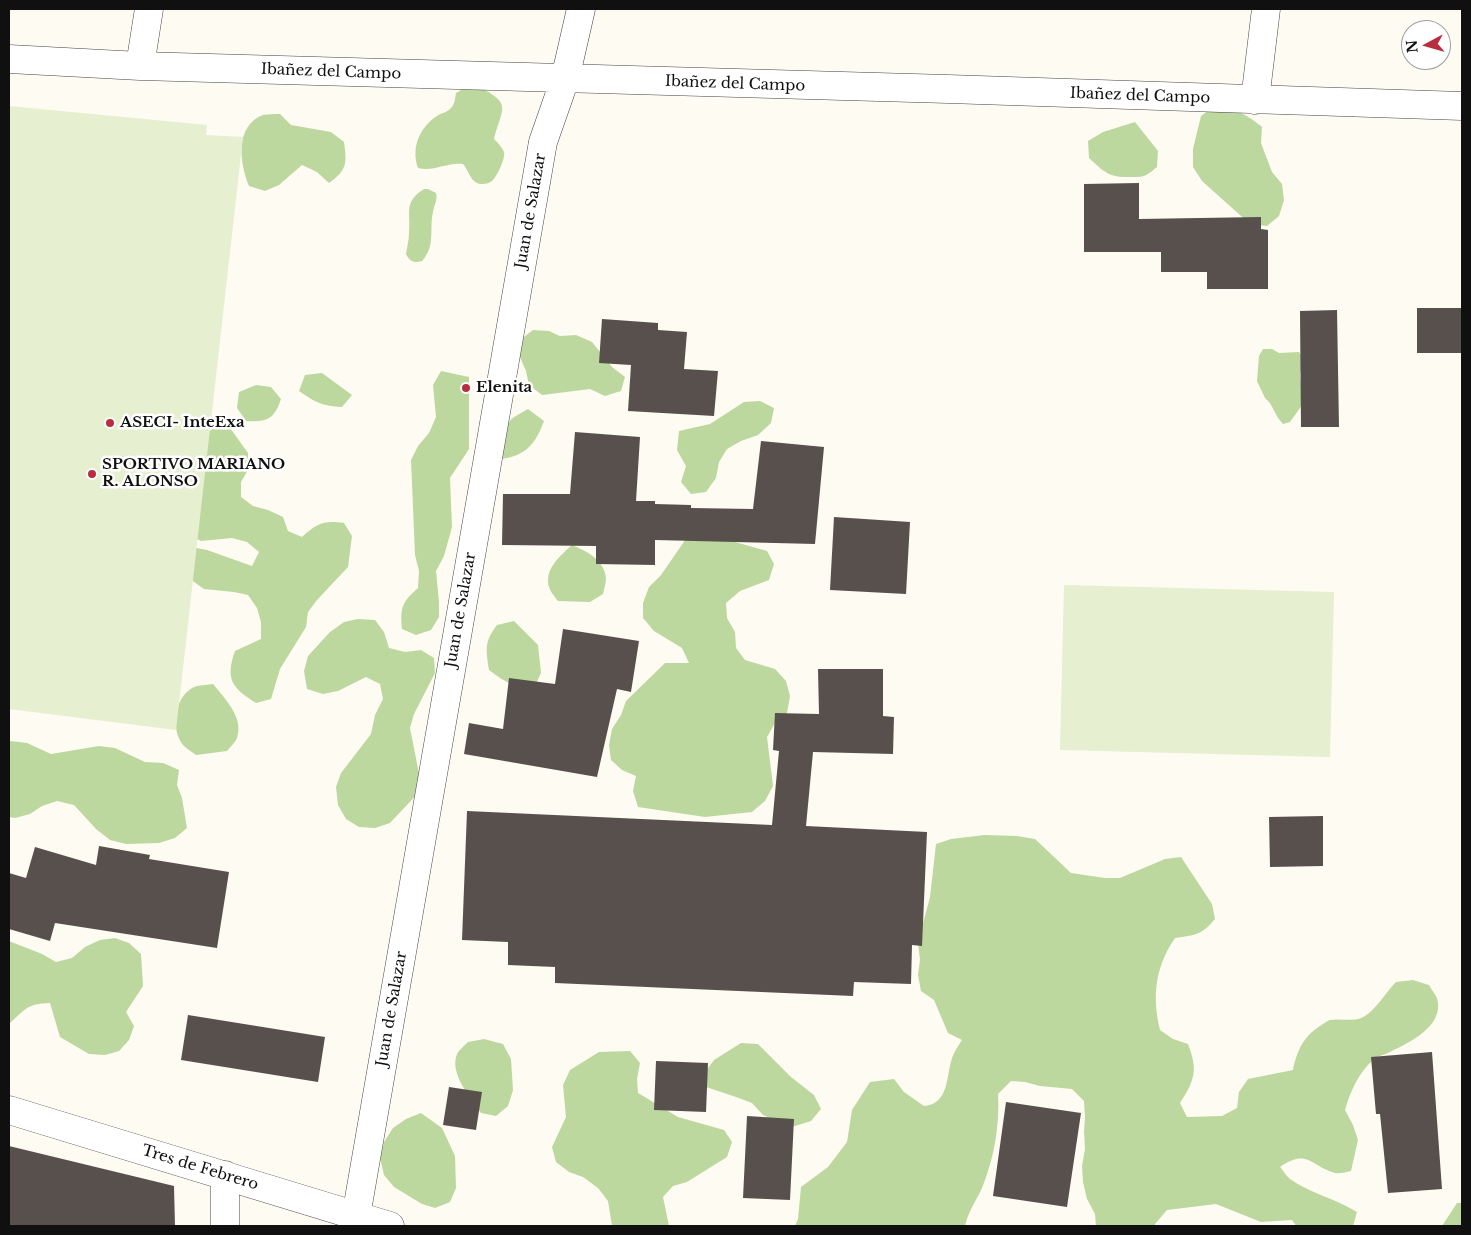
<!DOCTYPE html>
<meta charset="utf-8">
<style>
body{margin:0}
#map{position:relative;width:1471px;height:1235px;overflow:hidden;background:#fefbf3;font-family:"Libre Baskerville",serif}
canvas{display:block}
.frame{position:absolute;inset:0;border:10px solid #101010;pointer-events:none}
.north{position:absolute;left:1401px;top:20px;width:50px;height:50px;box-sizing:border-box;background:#fff;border:1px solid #9f9f9f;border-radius:50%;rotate:264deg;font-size:14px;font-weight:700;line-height:20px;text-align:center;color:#101010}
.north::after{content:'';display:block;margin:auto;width:18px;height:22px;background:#b92e3f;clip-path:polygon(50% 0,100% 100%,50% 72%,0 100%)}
</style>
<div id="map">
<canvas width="1471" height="1235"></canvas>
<div class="frame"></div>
<div class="north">N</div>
</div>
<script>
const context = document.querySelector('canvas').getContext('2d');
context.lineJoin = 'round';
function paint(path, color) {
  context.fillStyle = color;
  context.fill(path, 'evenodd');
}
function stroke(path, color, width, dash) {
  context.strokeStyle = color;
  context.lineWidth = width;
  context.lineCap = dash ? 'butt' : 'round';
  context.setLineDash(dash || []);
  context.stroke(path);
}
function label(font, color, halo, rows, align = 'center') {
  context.font = font + ' "Libre Baskerville",serif';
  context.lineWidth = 5;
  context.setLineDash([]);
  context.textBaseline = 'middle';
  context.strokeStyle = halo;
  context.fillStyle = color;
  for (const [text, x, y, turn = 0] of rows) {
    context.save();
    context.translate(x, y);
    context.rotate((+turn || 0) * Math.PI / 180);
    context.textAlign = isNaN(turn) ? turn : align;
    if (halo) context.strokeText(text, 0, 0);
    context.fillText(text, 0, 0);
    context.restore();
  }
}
paint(new Path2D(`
 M 479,87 C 513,104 502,108 494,139 C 497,142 502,147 504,152 C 506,157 497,177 492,181 C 489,184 481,185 477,183 C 470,180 468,169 463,164 C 447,162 434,172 418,168 C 411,148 419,128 437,116 C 441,113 448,112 451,108 C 455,104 455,98 456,93 L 463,89 Z
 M 1213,107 C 1235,110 1244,112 1262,127 L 1261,143 L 1272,172 L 1282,184 L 1284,200 L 1279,216 L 1267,226 L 1250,224 L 1202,181 L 1193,167 L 1193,149 L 1201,116 Z
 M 280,114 L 291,125 L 331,132 L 344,142 C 347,164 347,170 329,183 L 317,172 L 302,165 L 279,185 L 265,191 L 249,186 C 240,164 234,126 263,115 C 268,114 275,114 280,114 Z
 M 1135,122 L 1158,151 L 1157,167 C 1145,177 1145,177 1129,177 C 1109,178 1103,171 1089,158 L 1088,141 L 1103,132 Z
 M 424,189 L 428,189 L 436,193 C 438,200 434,205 433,212 C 429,229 436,246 422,261 C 414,263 410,262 406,254 C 407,247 409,240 409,233 C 411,213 403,202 424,189 Z
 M 533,330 L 549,331 L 560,336 L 576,335 L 592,342 L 612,367 L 625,377 L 621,391 L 605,396 L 590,389 L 542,395 L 529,385 L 526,371 L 519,355 L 520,340 Z
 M 1263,349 L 1272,349 L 1279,353 L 1299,352 L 1303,359 L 1300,375 L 1303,401 L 1300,408 L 1290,422 L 1283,424 L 1278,418 L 1270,403 L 1265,398 L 1257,381 L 1259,356 Z
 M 441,371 L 469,377 L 469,449 L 450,478 L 452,527 L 444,556 L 436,571 L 439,602 L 439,617 L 431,630 L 416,635 L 402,629 C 400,608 402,602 418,588 L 419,571 L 415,555 L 411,460 L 418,446 L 429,433 L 436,417 L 433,385 Z
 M 322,373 L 352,395 L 342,407 C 322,406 315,402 299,391 L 305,375 Z
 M 256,385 L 271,387 L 281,399 C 274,420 267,422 246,421 L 237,408 L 239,392 Z
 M 760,401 L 774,408 L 771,423 L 758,435 L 741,441 L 727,449 L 719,462 L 716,478 L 706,492 L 691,494 L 681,482 L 686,466 L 677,450 L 679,431 L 710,424 L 744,402 Z
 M 528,409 L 544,421 C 536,443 526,456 501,459 L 500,430 L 514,417 Z
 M 214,428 L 230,428 L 248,453 L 249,468 L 241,482 L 241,497 L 253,506 L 268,510 L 283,517 L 288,531 L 302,537 C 317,523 324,520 344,523 L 352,536 L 348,567 L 317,600 L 308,612 L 306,627 L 280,669 L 271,699 L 256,703 C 232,688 225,679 235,651 L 261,639 L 261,622 L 257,608 L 248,595 L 234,592 L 204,589 L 190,579 L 191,547 L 207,550 L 252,566 L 259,552 L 247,542 L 232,538 L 201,541 L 188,534 L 201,437 Z
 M 688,536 L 735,542 L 767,551 L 774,564 L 769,580 L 740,591 L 726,603 L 727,618 L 735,632 L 736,648 L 745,660 L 775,669 L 786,681 L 790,696 L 787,713 L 775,723 L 767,737 L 773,786 L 765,801 L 752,812 L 705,817 L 638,807 L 633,791 L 636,776 L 622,770 L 611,760 L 609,745 L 612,729 L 621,715 L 626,701 L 665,663 L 689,663 L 682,648 L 654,631 L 643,618 L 643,603 L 649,587 L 661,575 Z
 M 572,545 C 586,551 604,559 606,578 C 606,583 604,589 603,594 L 590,602 L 558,601 C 555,597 550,591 549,587 C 544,569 560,556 572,545 Z
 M 358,619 L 375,620 L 384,632 L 389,648 L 405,652 L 421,650 L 434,658 L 435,673 L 414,714 L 410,728 L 422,789 L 390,823 L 375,828 L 359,827 L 346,819 L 338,805 L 336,787 L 341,773 L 371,734 L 375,715 L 383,699 L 380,684 L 366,677 L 338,691 L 323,694 L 307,689 L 304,671 L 308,656 L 330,632 L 344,622 Z
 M 514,621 L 538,645 L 541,673 L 535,686 C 513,687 506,683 489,670 C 486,649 484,642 497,625 Z
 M 213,684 C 225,699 244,717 237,738 C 235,743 230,747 227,751 L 196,755 C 192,752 187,749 184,746 C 169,730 175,692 197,686 C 202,685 208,685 213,684 Z
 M 11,741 L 27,743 L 51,754 L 99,746 L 115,748 L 145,762 L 163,763 L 179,770 L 177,785 L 182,798 L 187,828 L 175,838 L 159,843 L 126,844 L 110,840 L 96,829 L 74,805 L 57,801 L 42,806 L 30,814 L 15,818 L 9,817 L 9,742 Z
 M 985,835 L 1017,836 L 1035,839 L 1071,873 L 1105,878 L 1120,878 L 1165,859 L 1181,857 L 1212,904 L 1215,919 C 1202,935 1195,935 1175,938 C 1155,967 1152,997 1160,1030 L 1173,1039 L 1188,1044 C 1198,1070 1195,1080 1180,1103 L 1187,1117 L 1222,1116 L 1237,1108 L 1239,1092 L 1248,1079 L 1293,1070 C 1297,1051 1303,1037 1320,1026 C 1323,1024 1327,1021 1330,1020 C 1340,1018 1352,1022 1361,1018 C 1374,1013 1386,992 1396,982 L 1413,980 L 1429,985 C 1431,989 1435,994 1437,998 C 1445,1026 1410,1042 1390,1052 C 1384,1055 1377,1056 1373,1060 C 1358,1073 1350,1093 1345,1110 L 1353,1125 L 1358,1140 L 1351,1171 C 1346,1172 1340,1174 1335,1173 C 1310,1166 1308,1148 1280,1167 C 1283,1170 1286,1176 1290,1179 C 1310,1193 1336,1199 1357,1212 L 1353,1226 L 1296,1226 L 1292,1220 L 1261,1222 L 1216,1204 L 1167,1210 L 1155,1224 L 1155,1226 L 1096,1226 L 1095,1214 L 1087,1199 L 1083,1182 L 1082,1166 L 1085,1149 L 1084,1132 L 1085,1117 L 1084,1101 L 1072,1089 L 1040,1086 L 1025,1082 L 1011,1081 L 998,1094 C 1000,1124 994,1159 982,1188 C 976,1201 968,1212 965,1226 L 795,1226 L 798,1219 L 801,1187 L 828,1167 L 847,1142 L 852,1110 L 870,1082 L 894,1079 L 904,1092 L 924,1106 C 949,1104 946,1077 952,1058 C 954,1052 958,1046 962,1040 L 948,1033 L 934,1000 L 921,991 L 918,975 L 920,960 L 918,942 L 930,897 L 936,844 L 951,839 Z
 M 115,938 L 129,943 L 141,954 L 143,986 L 126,1012 L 134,1026 L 129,1040 L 119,1051 L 105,1055 L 89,1054 L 60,1037 L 50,1003 C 26,1004 26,1009 9,1024 L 9,941 L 42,954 L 56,962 L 72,958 L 85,947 L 100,940 Z
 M 484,1039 L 503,1044 L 511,1059 L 513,1090 L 508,1106 L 496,1116 L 481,1113 C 471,1098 449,1074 457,1054 C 459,1050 465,1045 468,1042 Z
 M 741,1043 L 758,1044 L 791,1077 L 814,1095 L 821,1109 L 811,1121 L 795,1126 L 779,1123 L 763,1115 L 752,1103 L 736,1097 L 706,1087 L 705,1072 L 714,1060 Z
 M 630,1051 L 640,1063 L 637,1079 L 638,1093 L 678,1117 L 724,1130 L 732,1142 L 727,1157 L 687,1182 L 673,1186 L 663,1197 L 669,1226 L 612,1226 L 608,1201 L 598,1188 L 583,1177 L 569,1172 L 556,1162 L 552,1147 L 566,1117 L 563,1085 L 570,1070 L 599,1052 Z
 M 421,1113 L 442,1128 L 455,1156 L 456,1188 L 450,1202 L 435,1208 L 422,1204 L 394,1187 L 384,1175 L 380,1158 L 384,1142 L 393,1128 L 406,1119 Z
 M 1457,1203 L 1462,1203 L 1462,1226 L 1442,1226 Z`), '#bcd89e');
paint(new Path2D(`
 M 9,106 L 207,125 L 206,135 L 243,137 L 176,730 L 9,709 Z
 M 1064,585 L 1334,592 L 1330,757 L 1060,750 Z`), '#e6efcf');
paint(new Path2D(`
 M 1139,183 L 1139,219 L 1261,217 L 1261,229 L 1268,230 L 1268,289 L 1207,289 L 1207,272 L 1161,272 L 1161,252 L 1084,252 L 1084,184 Z
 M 1417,308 L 1462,308 L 1462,353 L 1417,353 Z
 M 1337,310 L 1339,427 L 1301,427 L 1300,311 Z
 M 602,319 L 658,323 L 658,330 L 687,332 L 684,369 L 718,371 L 714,416 L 628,411 L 631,365 L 599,363 Z
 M 575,432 L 640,437 L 636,501 L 655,501 L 655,504 L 691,505 L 691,508 L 753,509 L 761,441 L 824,447 L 815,544 L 655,540 L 655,565 L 596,564 L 596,546 L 502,545 L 503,494 L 570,494 Z
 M 834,517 L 910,522 L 906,594 L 830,590 Z
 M 563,629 L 639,641 L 631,692 L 617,689 L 597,777 L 464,754 L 469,723 L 503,729 L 509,678 L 555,684 Z
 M 818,669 L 883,669 L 883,716 L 894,717 L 893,754 L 813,752 L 806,826 L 927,832 L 922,946 L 912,945 L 911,984 L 854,982 L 853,996 L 555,983 L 555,967 L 508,965 L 508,942 L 462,940 L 467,811 L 772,825 L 779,751 L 773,750 L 775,713 L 819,714 Z
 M 1323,816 L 1323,866 L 1270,867 L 1269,817 Z
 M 99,846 L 150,855 L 149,859 L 229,872 L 217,948 L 55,923 L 50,941 L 9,929 L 9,873 L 26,878 L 35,847 L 96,865 Z
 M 188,1015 L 325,1037 L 318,1082 L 181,1060 Z
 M 1432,1052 L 1442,1189 L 1388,1193 L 1380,1114 L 1376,1114 L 1371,1057 Z
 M 656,1061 L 708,1063 L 706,1112 L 654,1110 Z
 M 449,1087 L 482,1092 L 476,1130 L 443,1125 Z
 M 1006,1102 L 1081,1113 L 1067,1207 L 993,1196 Z
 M 747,1116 L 794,1119 L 790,1200 L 743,1198 Z
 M 9,1146 L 174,1186 L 175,1226 L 9,1226 Z`), '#58504c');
const minor = new Path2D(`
 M 9,59 L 140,66 L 948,89 L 1462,106
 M 140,66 L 149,9
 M 1255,100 L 1266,9
 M 9,1110 L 390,1226
 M 225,1175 L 225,1226
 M 356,1216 L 543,142 L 565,79 L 581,9`);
stroke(minor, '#434343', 29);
stroke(minor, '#fff', 28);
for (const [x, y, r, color] of [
 [466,388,5,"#b92e3f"],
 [110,423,5,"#b92e3f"],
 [92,474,5,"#b92e3f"]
]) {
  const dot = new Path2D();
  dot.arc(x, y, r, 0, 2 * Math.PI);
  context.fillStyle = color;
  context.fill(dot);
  stroke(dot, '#fff', 2);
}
label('15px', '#101010', '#fff', [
 ["Ibañez del Campo",331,72,2],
 ["Ibañez del Campo",735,84,2],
 ["Ibañez del Campo",1140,96,2],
 ["Juan de Salazar",531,211,-80],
 ["Juan de Salazar",461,610,-80],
 ["Juan de Salazar",392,1009,-80],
 ["Tres de Febrero",200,1168,17]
]);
label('bold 15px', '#101010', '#fff', [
 ["Elenita",476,388],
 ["ASECI- InteExa",120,423],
 ["SPORTIVO MARIANO",102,465],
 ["R. ALONSO",102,482]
], 'left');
</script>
